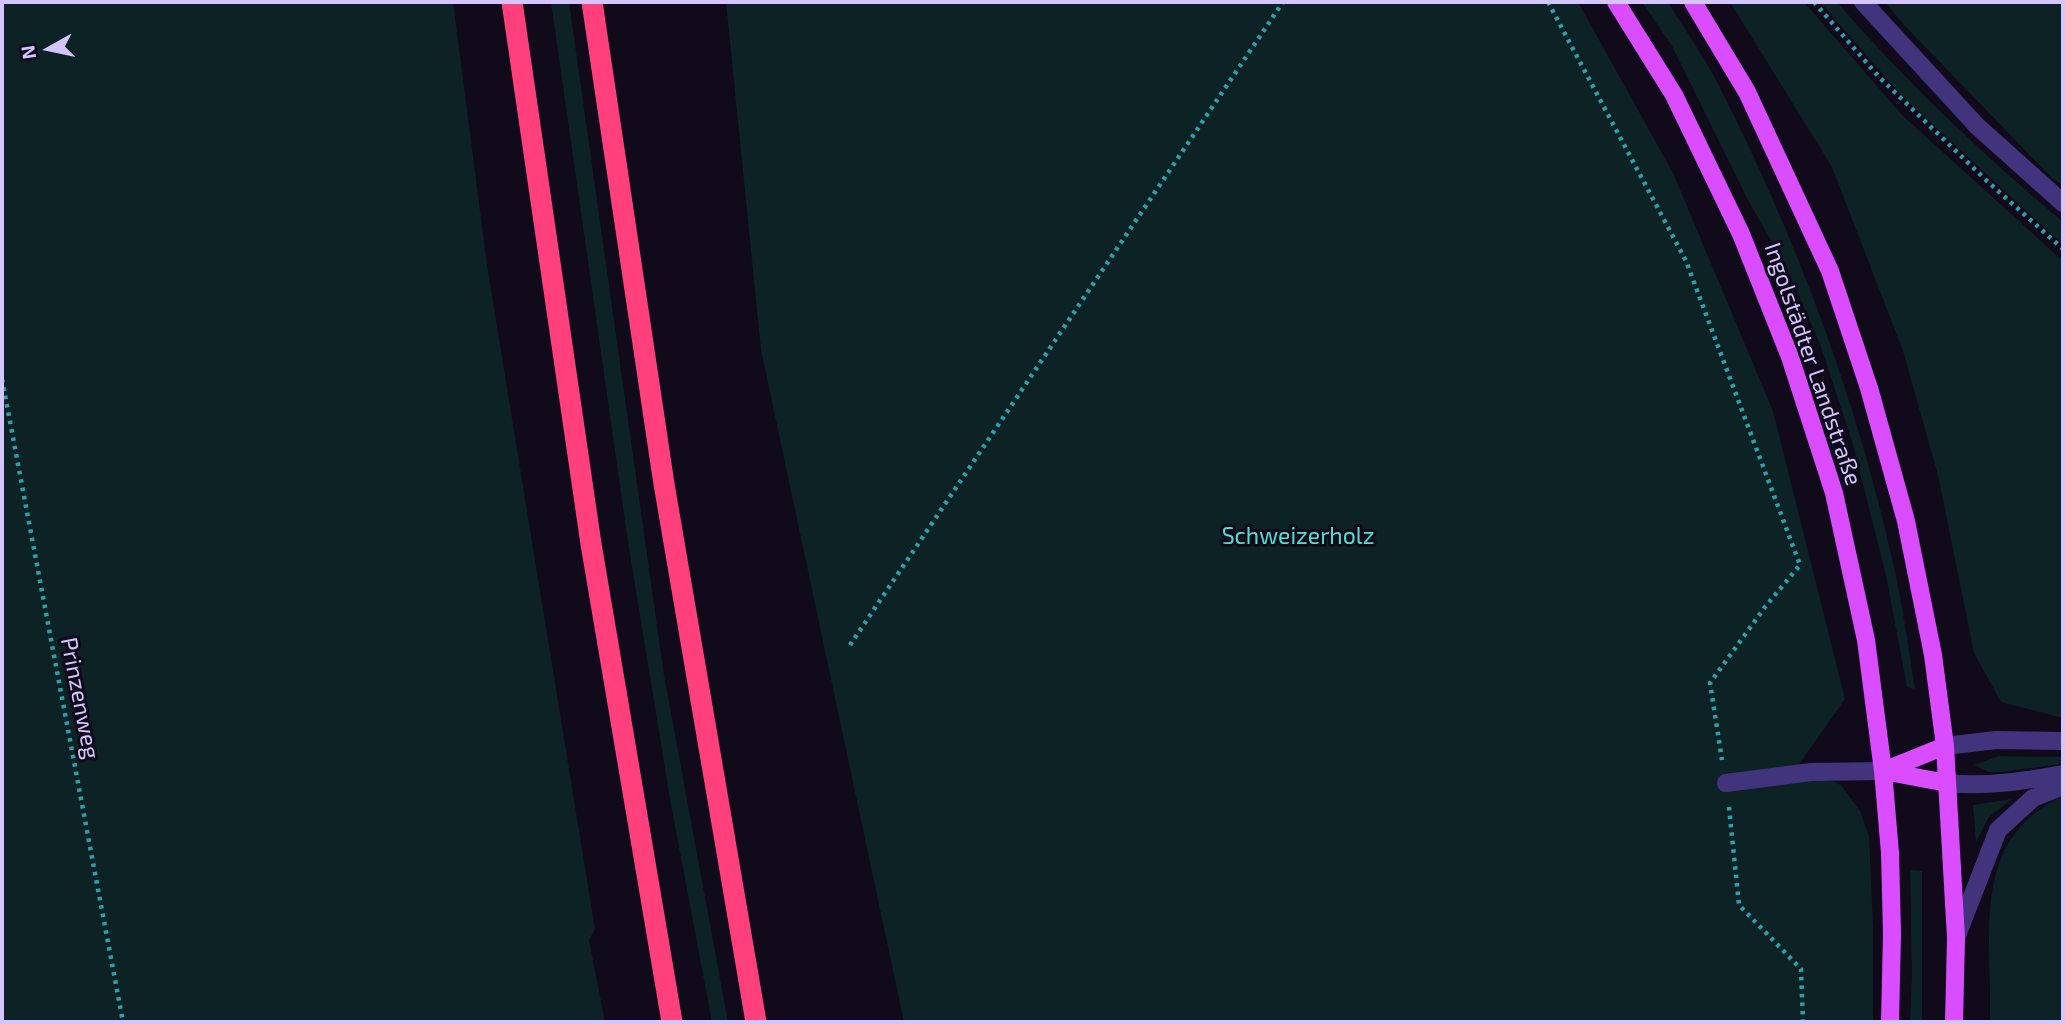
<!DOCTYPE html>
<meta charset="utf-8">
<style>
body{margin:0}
#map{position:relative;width:2065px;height:1024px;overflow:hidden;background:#100a1b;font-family:"Exo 2",sans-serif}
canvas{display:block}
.frame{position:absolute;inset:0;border:4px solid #d5c5ff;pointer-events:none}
.north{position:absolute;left:14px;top:14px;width:70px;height:70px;-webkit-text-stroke:5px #100a1b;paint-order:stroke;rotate:261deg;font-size:19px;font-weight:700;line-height:28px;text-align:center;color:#d5c5ff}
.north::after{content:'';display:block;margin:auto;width:24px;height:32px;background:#d5c5ff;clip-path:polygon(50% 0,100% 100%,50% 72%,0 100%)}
</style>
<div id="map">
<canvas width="2065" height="1024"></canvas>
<div class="frame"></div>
<div class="north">N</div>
</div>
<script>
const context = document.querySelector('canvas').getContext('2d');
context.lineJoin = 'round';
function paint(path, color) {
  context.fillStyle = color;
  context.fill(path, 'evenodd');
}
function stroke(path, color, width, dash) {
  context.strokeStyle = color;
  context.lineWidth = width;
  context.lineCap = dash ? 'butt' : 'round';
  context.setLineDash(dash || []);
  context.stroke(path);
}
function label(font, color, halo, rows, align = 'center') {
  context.font = font + ' "Exo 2",sans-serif';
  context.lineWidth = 6;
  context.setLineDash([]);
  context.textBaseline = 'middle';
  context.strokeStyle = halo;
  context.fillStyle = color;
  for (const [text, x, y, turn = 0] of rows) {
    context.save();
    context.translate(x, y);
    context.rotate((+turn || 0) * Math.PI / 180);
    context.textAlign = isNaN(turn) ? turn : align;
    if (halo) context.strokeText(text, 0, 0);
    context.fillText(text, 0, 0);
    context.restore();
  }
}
paint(new Path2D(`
 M 2,2 L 453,2 L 487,265 L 595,929 L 589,940 L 605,1022 L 2,1022 Z
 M 551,2 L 569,2 L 664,675 L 728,1022 L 712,1022 L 670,799 L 628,542 Z
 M 726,2 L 1578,2 L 1673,173 L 1773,411 L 1845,699 L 1797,767 L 1841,785 L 1860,811 L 1869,836 L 1873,927 L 1873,1022 L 904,1022 L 761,350 Z
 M 1642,2 L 1668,2 C 1685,30 1705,58 1720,88 C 1796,237 1855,395 1892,558 C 1902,601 1908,645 1915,689 L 1907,687 L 1886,575 L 1852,441 L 1820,344 L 1787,269 L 1748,200 L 1672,46 Z
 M 1730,2 L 1804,2 L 1903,116 L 2063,261 L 2063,718 L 2001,702 L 1974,653 L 1938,475 L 1903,351 L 1832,167 Z
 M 1820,2 L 1837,2 C 1906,82 1982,154 2063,222 L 2063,245 L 1901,95 Z
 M 1885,2 L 2063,2 L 2063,186 L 2049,175 L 1904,25 Z
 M 1999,756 L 2063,757 L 2063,764 L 2001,772 L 1989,772 L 1974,765 Z
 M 2063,796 L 2063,1022 L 1990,1022 C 1993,936 1968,840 2063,796 Z
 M 2012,799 L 1989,817 L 1976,842 L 1973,805 Z
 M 1910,870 L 1922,871 L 1922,1022 L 1910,1022 L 1912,976 Z`), '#0d2225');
stroke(new Path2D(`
 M 1548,2 L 1686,261 L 1800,565 L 1765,607 L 1710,683 L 1722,760
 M 1814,2 L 1879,77 L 1987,181 L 2063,249
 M 2,379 L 123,1022
 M 850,645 L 1283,2
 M 1729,807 L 1739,905 L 1801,969 L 1803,1022`), '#29a1af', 4.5, [3.5, 5]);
stroke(new Path2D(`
 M 1863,2 L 1977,126 L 2063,203
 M 1945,746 L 1996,740 L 2063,741
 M 1726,783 L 1811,772 L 1883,771
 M 1947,783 C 1987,787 2024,781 2063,774
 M 1956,938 L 1998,830 L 2033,798 L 2063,786`), '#42347c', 18);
stroke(new Path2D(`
 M 1616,2 L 1674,95 L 1741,234 L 1790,357 L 1834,493 L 1866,640 L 1883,771 L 1890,853 L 1892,934 L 1890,1022
 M 1693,2 L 1747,92 L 1830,271 L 1869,388 L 1906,521 L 1933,655 L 1945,746 L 1956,938 L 1954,1022
 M 1883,771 L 1945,746
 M 1883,771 L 1947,783`), '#d94cff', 18);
stroke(new Path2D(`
 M 512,2 L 591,544 L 672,1022
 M 592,2 L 664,484 L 756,1022`), '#ff407d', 21);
label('23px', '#d5c5ff', '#100a1b', [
 ["Ingolstädter Landstraße",1813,364,71],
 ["Prinzenweg",80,698,79]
]);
label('23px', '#4fe0d3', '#100a1b', [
 ["Schweizerholz",1298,536]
]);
</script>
